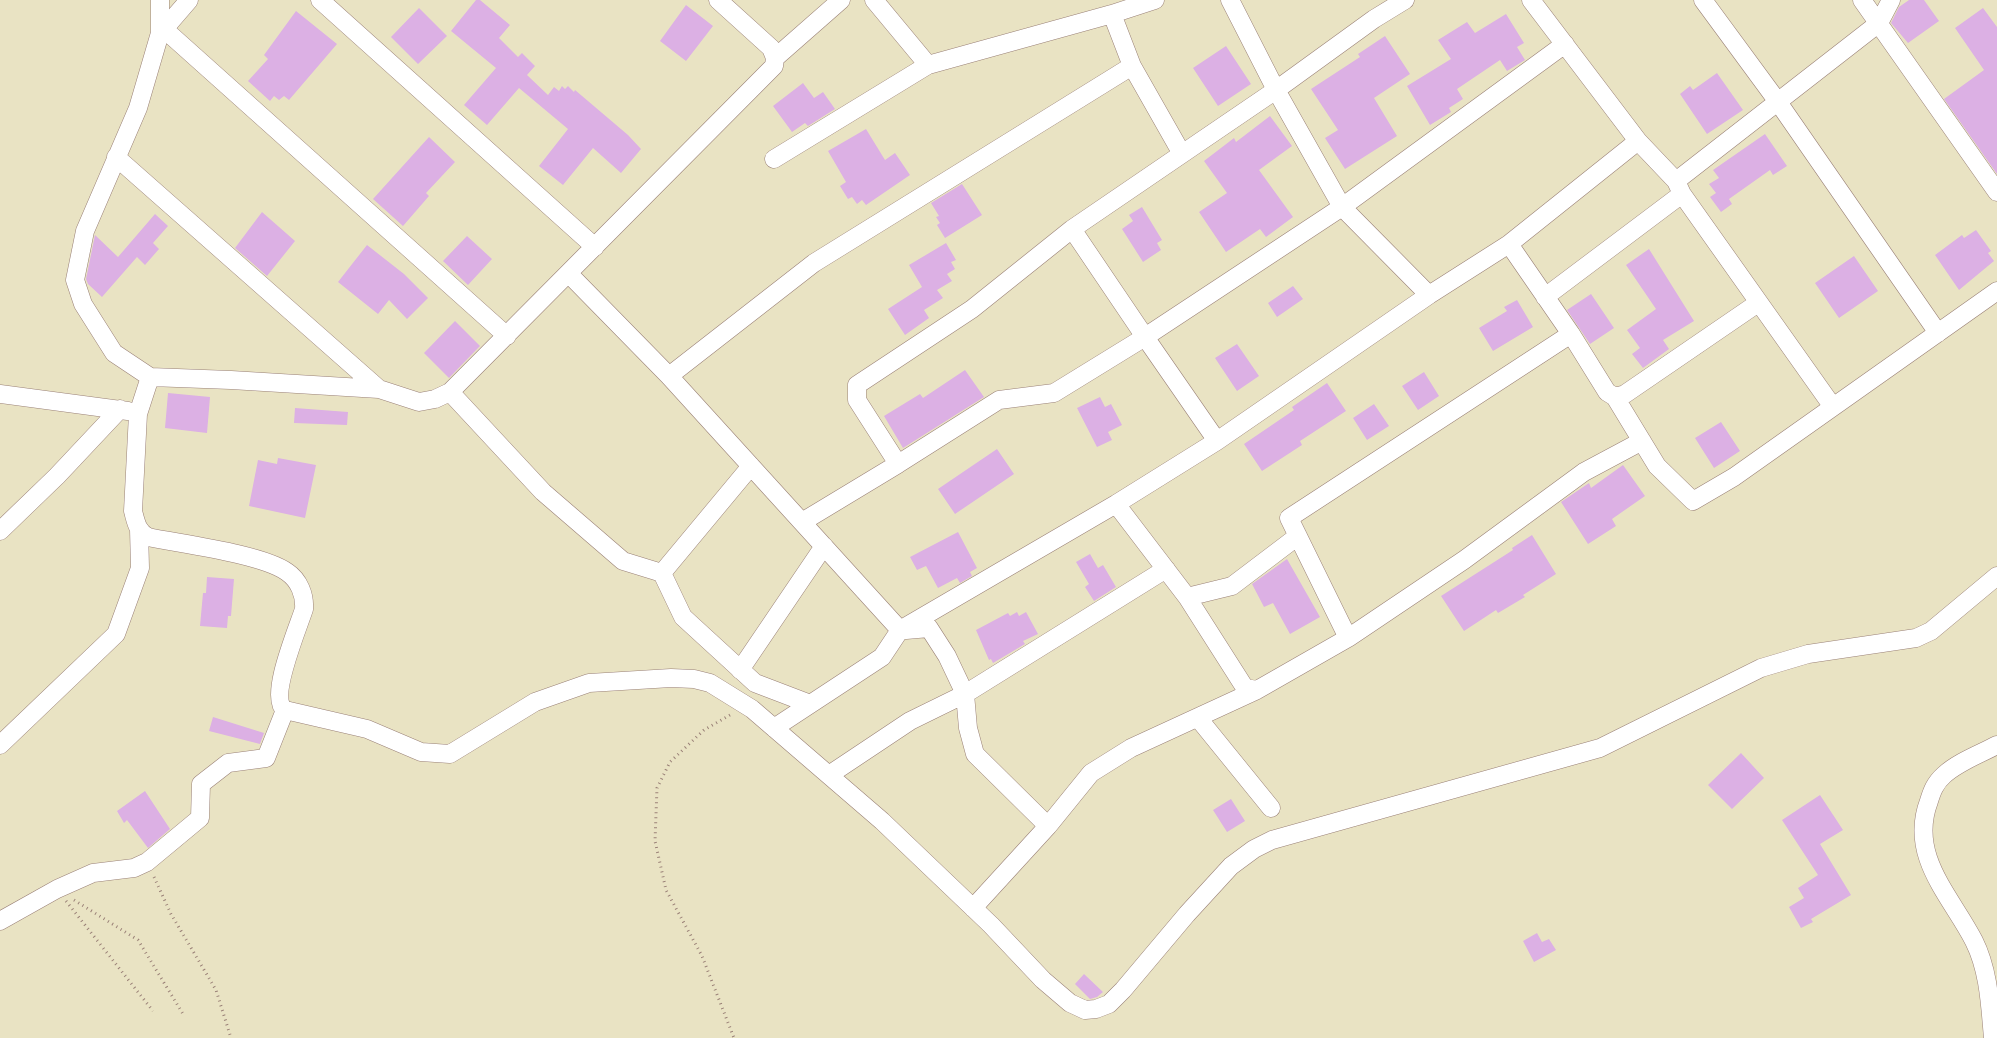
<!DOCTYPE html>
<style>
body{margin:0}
canvas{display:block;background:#e9e3c3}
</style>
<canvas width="1997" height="1038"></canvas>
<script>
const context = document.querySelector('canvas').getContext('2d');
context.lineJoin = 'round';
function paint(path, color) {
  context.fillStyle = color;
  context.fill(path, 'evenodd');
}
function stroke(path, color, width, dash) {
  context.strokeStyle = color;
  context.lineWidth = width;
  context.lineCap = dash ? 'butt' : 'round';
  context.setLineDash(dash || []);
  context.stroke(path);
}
paint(new Path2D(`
 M 476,0 L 480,0 L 510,25 L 499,38 L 518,57 L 522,53 L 535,66 L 527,75 L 548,95 L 554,87 L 559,91 L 562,86 L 565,89 L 568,86 L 574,92 L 575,90 L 628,135 L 641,149 L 621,173 L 593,148 L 563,185 L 539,166 L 568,129 L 519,88 L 487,125 L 464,105 L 496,68 L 451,31 Z
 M 1909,0 L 1924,0 L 1939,21 L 1908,43 L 1891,23 L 1899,7 Z
 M 686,5 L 713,26 L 686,61 L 660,41 Z
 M 419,8 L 447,36 L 418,64 L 391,37 Z
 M 1983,8 L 1997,27 L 1997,174 L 1944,99 L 1984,70 L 1955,28 Z
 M 296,11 L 337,44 L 289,100 L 284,96 L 279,100 L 274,96 L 270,101 L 248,81 L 268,59 L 264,55 Z
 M 1506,14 L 1524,43 L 1517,47 L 1525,60 L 1507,71 L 1500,60 L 1457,89 L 1463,99 L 1449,108 L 1451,112 L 1430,125 L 1407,86 L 1451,59 L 1438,40 L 1467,22 L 1475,33 Z
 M 1385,36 L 1410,74 L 1374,98 L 1397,136 L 1345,169 L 1325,138 L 1338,130 L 1311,89 L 1360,57 L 1358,54 Z
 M 1226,46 L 1251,84 L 1218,106 L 1193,68 Z
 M 1717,73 L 1743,110 L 1707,134 L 1680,94 L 1690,86 L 1693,90 Z
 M 803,83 L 814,98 L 823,92 L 835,109 L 808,126 L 805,123 L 792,132 L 773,106 Z
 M 1270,116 L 1292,146 L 1259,170 L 1293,217 L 1266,237 L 1260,229 L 1226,252 L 1199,212 L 1227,193 L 1204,161 L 1234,138 L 1236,142 Z
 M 866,129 L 885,160 L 895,153 L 910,175 L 866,205 L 862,200 L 857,204 L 852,197 L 848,199 L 840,186 L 846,182 L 828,151 Z
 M 1765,134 L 1787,166 L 1773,175 L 1770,170 L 1729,199 L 1732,204 L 1721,212 L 1710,197 L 1716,193 L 1709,184 L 1719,178 L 1713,170 Z
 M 429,137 L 455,162 L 426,193 L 429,196 L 403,226 L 373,199 Z
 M 962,184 L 982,215 L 945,238 L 937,225 L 940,223 L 936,217 L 939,216 L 931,203 Z
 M 1142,207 L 1162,240 L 1157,243 L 1161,250 L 1143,262 L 1122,229 L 1133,221 L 1129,215 Z
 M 262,212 L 295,241 L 267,276 L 235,248 Z
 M 155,214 L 168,226 L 153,243 L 159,249 L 145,265 L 137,257 L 102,297 L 88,284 L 86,279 L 95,235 L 118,257 Z
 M 1976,230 L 1991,251 L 1988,253 L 1994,261 L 1959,290 L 1935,255 L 1962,235 L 1964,238 Z
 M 467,236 L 492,259 L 468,285 L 443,261 Z
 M 946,243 L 956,260 L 951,262 L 955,269 L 947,274 L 952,281 L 937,290 L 943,298 L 924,310 L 929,318 L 905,335 L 888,309 L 922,287 L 909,265 Z
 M 367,245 L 404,274 L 428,298 L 407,319 L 389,300 L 378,314 L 338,282 Z
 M 1649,249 L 1694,321 L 1663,340 L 1669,349 L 1643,368 L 1632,354 L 1640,348 L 1627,330 L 1656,309 L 1626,265 Z
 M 1854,256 L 1878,291 L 1839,318 L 1815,283 Z
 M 1293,286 L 1303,299 L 1277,317 L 1268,303 Z
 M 1591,294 L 1614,328 L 1590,344 L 1567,310 Z
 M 1517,300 L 1533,327 L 1493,351 L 1479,328 L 1507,311 L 1504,307 Z
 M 455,321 L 480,346 L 449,378 L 424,353 Z
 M 1237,344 L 1259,376 L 1237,391 L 1215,358 Z
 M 965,370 L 984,397 L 903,448 L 884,416 L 920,394 L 923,398 Z
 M 1424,372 L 1439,396 L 1418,410 L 1402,386 Z
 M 1327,383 L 1346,411 L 1300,441 L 1302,445 L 1262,471 L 1244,444 L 1294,410 L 1292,407 Z
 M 168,393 L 210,397 L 207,433 L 165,428 Z
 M 1100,397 L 1105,407 L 1111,404 L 1122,425 L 1108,432 L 1112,440 L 1097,447 L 1077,408 Z
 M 1374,404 L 1389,426 L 1367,440 L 1353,418 Z
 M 295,408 L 348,412 L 347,425 L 294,423 Z
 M 1721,422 L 1740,451 L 1714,468 L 1695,438 Z
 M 997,449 L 1014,474 L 955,514 L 938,489 Z
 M 278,458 L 316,465 L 305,518 L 249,506 L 258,460 L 277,464 Z
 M 1623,465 L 1645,496 L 1612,519 L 1616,526 L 1588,544 L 1561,502 L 1589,483 L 1591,488 Z
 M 958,532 L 977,568 L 970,572 L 972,576 L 960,583 L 957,578 L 938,588 L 926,566 L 917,570 L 910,557 Z
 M 1532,535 L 1556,574 L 1523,595 L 1525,597 L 1498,613 L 1496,610 L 1464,631 L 1441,596 L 1513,550 L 1512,548 Z
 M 1090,554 L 1098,568 L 1103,565 L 1116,587 L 1094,601 L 1085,587 L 1089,584 L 1076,562 Z
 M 1287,559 L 1320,617 L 1290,634 L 1273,603 L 1264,607 L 1252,584 Z
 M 207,577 L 234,579 L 231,616 L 228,616 L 227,628 L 200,626 L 203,593 L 206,593 Z
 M 1017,612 L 1019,616 L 1026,612 L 1038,634 L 1023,641 L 1025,644 L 993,663 L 991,659 L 989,660 L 976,630 L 1008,613 L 1010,616 Z
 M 213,717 L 264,733 L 260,744 L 209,731 Z
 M 1741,753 L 1764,778 L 1732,809 L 1708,785 Z
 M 145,791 L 170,829 L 148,848 L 127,820 L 124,823 L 117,811 Z
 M 1820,795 L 1843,830 L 1820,844 L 1851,895 L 1811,919 L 1813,922 L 1801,928 L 1789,907 L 1804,898 L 1798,888 L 1818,875 L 1782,820 Z
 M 1231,799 L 1245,821 L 1227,832 L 1213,810 Z
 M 1537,933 L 1542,942 L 1549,939 L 1556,950 L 1534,962 L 1523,941 Z
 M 1084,974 L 1103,992 L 1097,997 L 1090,999 L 1075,984 Z`), '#dcb0e4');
const minor = new Path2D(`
 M 160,0 L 160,33 L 138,108 L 85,231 L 75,280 L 83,304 L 114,353 L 150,377 L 231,380 L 379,389 L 419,402 L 435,399 L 450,392 L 774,66 L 775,58 L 771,48 L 718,0
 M 320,0 L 595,247
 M 874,0 L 928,65
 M 1230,0 L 1276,90 L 1374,19 L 1405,0
 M 1531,0 L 1638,141 L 1676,181 L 1682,194 L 1833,407
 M 1703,0 L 1778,102 L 1938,333
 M 1862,0 L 1997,192
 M 1112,14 L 1155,0
 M 164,29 L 189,0
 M 160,33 L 164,29 L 507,336
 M 775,58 L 841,0
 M 1132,66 L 1182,154 L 1276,90 L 1342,207 L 1145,337 L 1217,441 L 1429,295 L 1342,207 L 1565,44
 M 116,157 L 379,389
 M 1676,181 L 1879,23 L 1891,0
 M 1072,229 L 1145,337 L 1054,393 L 999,400 L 898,464 L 857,400 L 857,385 L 972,309 L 1072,229 L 1182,154
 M 1509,244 L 1571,334 L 1607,392 L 1615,397 L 1625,394 L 1758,303
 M 569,274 L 669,376 L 900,630
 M 1429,295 L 1509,244 L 1638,141
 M 1545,297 L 1682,194
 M 1571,334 L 1289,518 L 1348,638 L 1464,560 L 1584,472 L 1642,441
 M 669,376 L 814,263 L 1132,66 L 1112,14 L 928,65 L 774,159
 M 150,377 L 138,414 L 133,511 C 136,522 137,531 148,537 C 181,544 262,554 287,572 C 299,580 305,595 304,609 C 298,628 268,698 285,710 L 367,729 L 421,752 L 450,754 L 535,702 L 589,683 L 671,678 L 694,679 L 710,683 L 752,709 L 882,821 L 991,925 L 1043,980 L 1070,1003 L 1085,1010 L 1096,1009 L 1109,1004 L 1123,990 L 1187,914 L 1231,866 L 1254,849 L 1272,840 L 1600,748 L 1761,668 L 1808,654 L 1916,638 L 1931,631 L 1997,576
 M 450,392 L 543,492 L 623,561 L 662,573 L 683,617 L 755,683 L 810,704
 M 0,394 L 128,411
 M 1615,397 L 1657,466 L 1693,501 L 1734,477 L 1997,291
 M 1116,504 L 1187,597
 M 802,522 L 898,464
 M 0,531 L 57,476 L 120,409
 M 1298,536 L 1232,586 L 1187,597 L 1245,688 L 1257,690 L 1348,638
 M 1166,569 L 965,694 L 968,728 L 975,754 L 1048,826 L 1091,773 L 1131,748 L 1257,690
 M 662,573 L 751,466
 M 740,670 L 824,546
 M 1198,718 L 1271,808
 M 774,728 L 882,657 L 900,630 L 1116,504 L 1217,441
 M 0,745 L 116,634 L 140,568 L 139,529
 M 829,775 L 910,721 L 965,694 L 947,656 L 929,628 L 906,630
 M 973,908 L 1048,826
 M 0,921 L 57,889 L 93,873 L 134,868 L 147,862 L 200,818 L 201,784 L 228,763 L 266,758 L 285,710
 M 1993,1038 C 1990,1005 1989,971 1974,941 C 1951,896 1908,856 1929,801 C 1932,791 1935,783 1944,775 C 1958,762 1980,754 1997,745`);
stroke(minor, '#9a8177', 19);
stroke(new Path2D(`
 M 730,715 L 704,730 L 670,762 L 657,788 L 655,841 L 666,890 L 702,956 L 734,1038
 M 154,877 L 171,914 L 216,990 L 231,1038
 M 74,900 L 138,940 L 183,1014
 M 66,901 L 153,1011`), '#9a8177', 3, [1, 4]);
stroke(minor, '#fff', 18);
</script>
